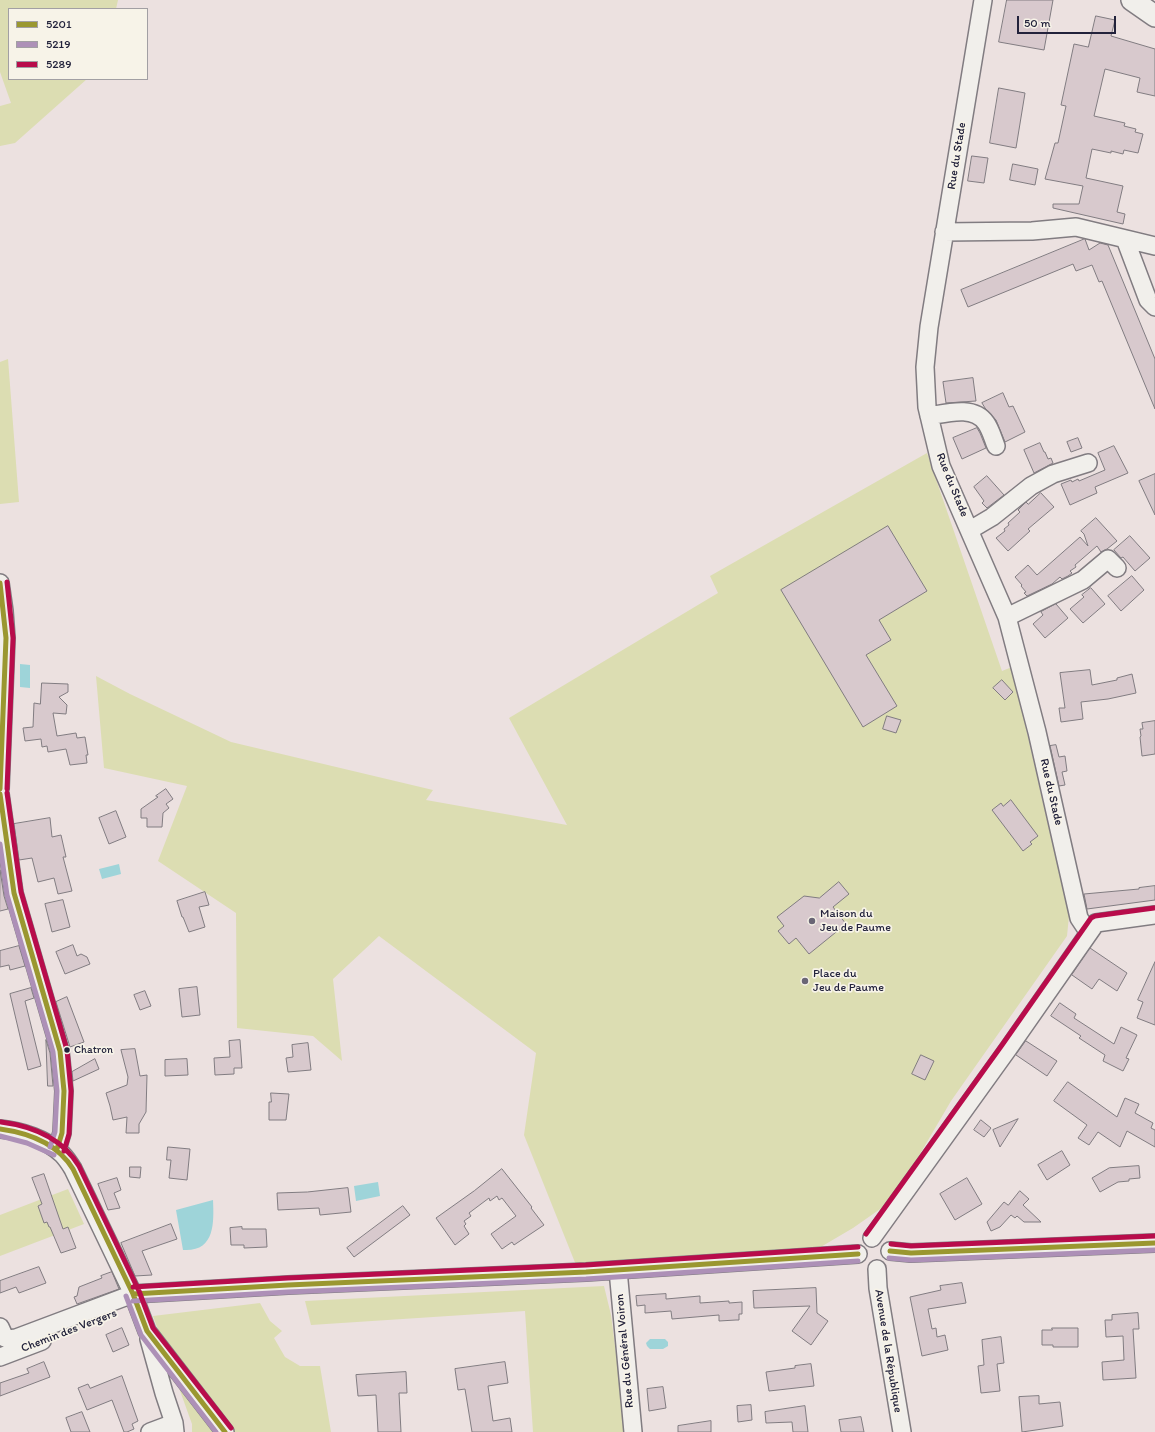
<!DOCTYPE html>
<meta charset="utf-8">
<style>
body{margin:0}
#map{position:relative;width:1155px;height:1432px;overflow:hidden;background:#ece1e0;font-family:Itim,sans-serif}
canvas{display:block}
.legend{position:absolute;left:8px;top:8px;width:140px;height:72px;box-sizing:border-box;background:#f7f3e8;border:1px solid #a29fa3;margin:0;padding:5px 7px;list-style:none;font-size:12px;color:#22223b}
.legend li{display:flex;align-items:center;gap:8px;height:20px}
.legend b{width:20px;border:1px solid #a29fa3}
.scale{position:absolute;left:1017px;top:16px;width:99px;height:18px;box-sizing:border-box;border:2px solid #22223b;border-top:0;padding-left:5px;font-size:12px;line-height:14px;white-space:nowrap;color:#22223b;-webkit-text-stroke:3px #f7f3e8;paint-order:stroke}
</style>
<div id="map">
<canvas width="1155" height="1432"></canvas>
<ul class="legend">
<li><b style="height:5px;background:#9a9730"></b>5201</li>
<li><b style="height:5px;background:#ad90b7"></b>5219</li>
<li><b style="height:5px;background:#b80c4b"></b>5289</li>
</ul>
<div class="scale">50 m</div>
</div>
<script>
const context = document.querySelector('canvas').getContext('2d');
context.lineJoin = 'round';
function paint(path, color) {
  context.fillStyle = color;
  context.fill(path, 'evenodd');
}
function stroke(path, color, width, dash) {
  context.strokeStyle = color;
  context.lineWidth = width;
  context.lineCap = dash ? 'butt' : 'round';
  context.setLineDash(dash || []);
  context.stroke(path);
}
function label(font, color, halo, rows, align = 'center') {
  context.font = font + ' Itim,sans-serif';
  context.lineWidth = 3.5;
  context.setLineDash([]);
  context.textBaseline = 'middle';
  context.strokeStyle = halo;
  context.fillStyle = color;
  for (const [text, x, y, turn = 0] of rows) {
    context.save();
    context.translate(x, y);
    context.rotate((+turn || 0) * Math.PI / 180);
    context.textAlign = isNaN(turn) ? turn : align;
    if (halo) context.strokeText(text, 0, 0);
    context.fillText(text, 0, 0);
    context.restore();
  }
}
paint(new Path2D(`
 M 0,0 L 118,0 L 116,9 L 9,9 L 9,79 L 87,79 L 15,143 L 0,146 L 0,106 L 11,103 L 0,72 Z
 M 8,359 L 19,502 L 0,504 L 0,362 Z
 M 927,453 L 1002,671 L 1012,667 L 1069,916 L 1067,936 L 951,1101 L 893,1200 L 853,1228 L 819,1248 L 616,1264 L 576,1265 L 524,1135 L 536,1053 L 379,936 L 333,979 L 342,1061 L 313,1036 L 237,1028 L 236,913 L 158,861 L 187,786 L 104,768 L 96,676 L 130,694 L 231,742 L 433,790 L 426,800 L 567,825 L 509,718 L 718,593 L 710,576 Z
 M 68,1189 L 84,1224 L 0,1256 L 0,1215 Z
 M 604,1286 L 611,1315 L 626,1432 L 533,1432 L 525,1311 L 311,1325 L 305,1301 Z
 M 260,1303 L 270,1321 L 282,1331 L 274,1338 L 285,1357 L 300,1366 L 320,1366 L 331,1432 L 192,1432 L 192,1424 L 153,1316 Z`), '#dcddb2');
paint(new Path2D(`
 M 20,664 L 30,665 L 30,688 L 20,687 Z
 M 119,864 L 121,874 L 102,879 L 99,869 Z
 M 378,1182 L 380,1196 L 356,1201 L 354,1186 Z
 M 213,1200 C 214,1223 215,1252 183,1250 L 176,1210 Z
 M 650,1339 L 665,1339 L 668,1342 L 668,1346 L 663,1349 L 650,1349 L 647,1346 L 646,1343 Z`), '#9ed4d9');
const building = new Path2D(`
 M 1007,0 L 1053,0 L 1044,50 L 999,42 Z
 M 1096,16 L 1115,20 L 1111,36 L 1155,49 L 1155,96 L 1137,92 L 1140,78 L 1105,69 L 1094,116 L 1125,123 L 1124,126 L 1136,129 L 1135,132 L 1143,134 L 1138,153 L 1124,150 L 1123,154 L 1111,151 L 1111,153 L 1092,149 L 1086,178 L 1123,186 L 1117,212 L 1125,214 L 1123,224 L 1053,208 L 1053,204 L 1079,204 L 1083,186 L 1045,179 L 1055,143 L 1058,143 L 1066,106 L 1061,105 L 1074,44 L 1088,47 Z
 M 999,88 L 1025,93 L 1016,148 L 990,143 Z
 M 972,156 L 988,158 L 984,183 L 968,181 Z
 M 1013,164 L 1038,169 L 1035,185 L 1010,180 Z
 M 1085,239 L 1089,250 L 1100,243 L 1108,245 L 1155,359 L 1155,409 L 1102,281 L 1099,282 L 1092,265 L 1076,271 L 1073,264 L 968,307 L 961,290 Z
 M 973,378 L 976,401 L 946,403 L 943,382 Z
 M 1003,393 L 1009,407 L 1013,406 L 1025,432 L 1005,442 L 996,420 L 985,408 L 982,403 Z
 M 977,428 L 980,433 L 986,448 L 962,459 L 953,438 Z
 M 1078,438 L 1082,448 L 1071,452 L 1067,442 Z
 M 1040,443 L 1044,452 L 1045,452 L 1048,459 L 1051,458 L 1053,463 L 1034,473 L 1024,450 Z
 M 1114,446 L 1128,473 L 1095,487 L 1097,493 L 1070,505 L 1061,484 L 1071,480 L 1072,482 L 1078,479 L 1079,481 L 1105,470 L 1098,453 Z
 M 1155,474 L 1155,515 L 1139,481 Z
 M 987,476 L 1004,495 L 987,508 L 982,503 L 984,501 L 974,487 Z
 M 1041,493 L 1054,507 L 1028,529 L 1030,531 L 1008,551 L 996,538 L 1005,531 L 1004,529 L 1009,525 L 1008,523 L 1020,512 L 1018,510 L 1026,502 L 1028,504 Z
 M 1096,518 L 1117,541 L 1107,549 L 1101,552 L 1097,546 L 1075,565 L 1076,567 L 1070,571 L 1072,573 L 1068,576 L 1062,579 L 1060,577 L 1052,584 L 1027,596 L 1024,593 L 1026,592 L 1021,586 L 1022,585 L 1015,577 L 1028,565 L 1037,575 L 1080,537 L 1088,546 L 1084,534 L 1081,531 Z
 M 888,526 L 927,591 L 879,620 L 891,640 L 866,655 L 897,706 L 863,727 L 781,590 Z
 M 1130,536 L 1150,558 L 1135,571 L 1123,557 L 1121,558 L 1114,550 Z
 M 1132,576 L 1144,590 L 1121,611 L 1108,596 Z
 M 1091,588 L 1105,604 L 1083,623 L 1070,609 L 1084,597 L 1082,595 Z
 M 1056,604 L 1068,618 L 1045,638 L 1033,624 L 1043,615 L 1041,612 Z
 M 1090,670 L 1092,685 L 1117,680 L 1117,678 L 1132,674 L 1136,693 L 1108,699 L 1081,702 L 1083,719 L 1061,722 L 1059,708 L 1065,708 L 1060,673 Z
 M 1002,680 L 1013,692 L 1005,700 L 993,688 Z
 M 42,683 L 68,684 L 68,692 L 59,697 L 67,705 L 66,714 L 53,713 L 57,736 L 76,733 L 77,738 L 85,737 L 88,755 L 86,755 L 87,763 L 70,765 L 66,749 L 48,752 L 47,746 L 42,747 L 41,739 L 25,741 L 23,728 L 33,727 L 34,703 L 40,704 Z
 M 887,716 L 901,720 L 896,733 L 883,729 Z
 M 1155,721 L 1155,754 L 1142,756 L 1140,737 L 1141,736 L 1140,729 L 1143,729 L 1142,723 Z
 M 1056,745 L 1059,757 L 1065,756 L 1067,771 L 1062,772 L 1065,785 L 1059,786 L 1050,746 Z
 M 166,789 L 173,799 L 166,804 L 169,808 L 163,813 L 162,827 L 147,827 L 147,818 L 141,818 L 141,809 L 158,797 L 156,796 Z
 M 1011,800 L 1038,836 L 1030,842 L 1032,844 L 1023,851 L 992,810 L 1001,803 L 1003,806 Z
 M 116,811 L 126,837 L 109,844 L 99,818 Z
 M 50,818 L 52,837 L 61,835 L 66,857 L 63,857 L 72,891 L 58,894 L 54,878 L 38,882 L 32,858 L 19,860 L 14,824 Z
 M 0,870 L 4,896 L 8,909 L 0,911 Z
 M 839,882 L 849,894 L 833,907 L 846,924 L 809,954 L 796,938 L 789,944 L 778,931 L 784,926 L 777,917 L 804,896 L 819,898 Z
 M 1155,886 L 1155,900 L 1087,909 L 1084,894 L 1139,889 L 1139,888 Z
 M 205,892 L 209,905 L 199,907 L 205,927 L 189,932 L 183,917 L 182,917 L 177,901 Z
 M 63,900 L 70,927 L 52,932 L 45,904 Z
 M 73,945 L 77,956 L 81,954 L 87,957 L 90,964 L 65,974 L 56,952 Z
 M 19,946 L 25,966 L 10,970 L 9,965 L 0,967 L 0,951 Z
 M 1090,948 L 1127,973 L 1117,991 L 1099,979 L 1092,989 L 1072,975 Z
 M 1155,962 L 1155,1025 L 1137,1018 L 1143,1002 L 1138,1000 Z
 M 197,987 L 200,1015 L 182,1017 L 179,989 Z
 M 31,988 L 34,998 L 25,1001 L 41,1066 L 28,1070 L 10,994 Z
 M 145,991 L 151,1006 L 140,1010 L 134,995 Z
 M 67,997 L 84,1042 L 70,1047 L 56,1002 Z
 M 1060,1003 L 1076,1014 L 1074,1018 L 1114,1044 L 1121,1027 L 1137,1035 L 1126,1058 L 1129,1059 L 1123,1071 L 1103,1061 L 1105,1055 L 1079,1038 L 1081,1036 L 1051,1016 Z
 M 46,1040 L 50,1053 L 53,1086 L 48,1086 Z
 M 240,1040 L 242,1068 L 234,1068 L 234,1074 L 215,1075 L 214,1058 L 230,1057 L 229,1041 Z
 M 1026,1041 L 1057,1061 L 1047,1076 L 1016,1055 Z
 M 308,1043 L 311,1070 L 288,1072 L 286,1058 L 293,1057 L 292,1045 Z
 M 135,1049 L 140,1076 L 147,1075 L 146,1112 L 139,1124 L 139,1133 L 126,1133 L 127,1117 L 113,1120 L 110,1106 L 106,1093 L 127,1085 L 128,1077 L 121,1050 Z
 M 921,1055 L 934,1061 L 925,1080 L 912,1074 Z
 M 95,1059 L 99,1069 L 73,1081 L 72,1072 Z
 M 187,1059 L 188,1075 L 165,1076 L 165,1060 Z
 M 1068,1082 L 1117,1117 L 1125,1098 L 1139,1104 L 1135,1113 L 1153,1123 L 1151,1128 L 1155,1130 L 1155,1147 L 1127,1131 L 1120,1147 L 1098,1132 L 1089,1145 L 1078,1138 L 1087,1125 L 1054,1101 Z
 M 271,1093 L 289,1094 L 286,1120 L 269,1120 L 269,1102 L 271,1102 Z
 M 1018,1119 L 1000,1147 L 993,1130 Z
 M 981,1120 L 991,1128 L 984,1137 L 974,1130 Z
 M 168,1147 L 190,1149 L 187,1180 L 169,1178 L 171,1160 L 167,1160 Z
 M 1062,1151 L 1070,1165 L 1047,1180 L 1038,1165 Z
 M 1139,1166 L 1140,1178 L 1129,1179 L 1129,1181 L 1118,1182 L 1100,1192 L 1092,1178 L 1109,1168 Z
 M 130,1167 L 141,1167 L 140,1178 L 130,1177 Z
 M 502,1169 L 532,1207 L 531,1208 L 544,1225 L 514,1245 L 512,1242 L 502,1249 L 491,1234 L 516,1216 L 502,1198 L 499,1200 L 497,1196 L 490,1201 L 489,1198 L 469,1213 L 471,1216 L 464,1221 L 466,1224 L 464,1226 L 469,1234 L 455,1245 L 436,1218 L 474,1191 Z
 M 44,1174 L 63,1229 L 68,1227 L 76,1248 L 61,1253 L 50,1227 L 49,1227 L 47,1222 L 44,1223 L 38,1206 L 42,1204 L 32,1178 Z
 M 117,1178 L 121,1190 L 114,1193 L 120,1208 L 108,1210 L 98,1184 Z
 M 967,1178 L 982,1204 L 955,1220 L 940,1194 Z
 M 348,1188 L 351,1212 L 320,1215 L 319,1208 L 278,1210 L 277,1193 L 307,1192 Z
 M 1020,1191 L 1029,1199 L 1023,1205 L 1041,1222 L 1024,1222 L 1017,1216 L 1015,1218 L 1011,1215 L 1000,1227 L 991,1231 L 987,1222 L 1004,1202 L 1008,1205 Z
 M 403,1206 L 410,1215 L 354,1257 L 347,1248 Z
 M 171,1224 L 177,1239 L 142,1251 L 152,1275 L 135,1276 L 121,1243 Z
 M 242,1227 L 242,1229 L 266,1229 L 267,1247 L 244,1248 L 244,1245 L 231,1245 L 230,1228 Z
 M 39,1267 L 46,1283 L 19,1293 L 16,1287 L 0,1293 L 0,1281 Z
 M 112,1272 L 119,1289 L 77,1304 L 74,1297 L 77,1296 L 79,1287 L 102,1278 L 101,1276 Z
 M 962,1283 L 966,1303 L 928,1309 L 932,1329 L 936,1328 L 937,1337 L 945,1335 L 948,1350 L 922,1356 L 910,1297 L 941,1290 L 940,1286 Z
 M 816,1288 L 817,1313 L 828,1321 L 811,1345 L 792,1331 L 810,1306 L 754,1308 L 753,1291 Z
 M 666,1294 L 666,1299 L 700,1296 L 700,1303 L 729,1301 L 729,1303 L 742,1302 L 742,1314 L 739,1314 L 739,1320 L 736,1320 L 719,1321 L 719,1315 L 672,1319 L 671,1311 L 645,1313 L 645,1305 L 637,1306 L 636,1296 Z
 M 1138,1313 L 1139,1329 L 1133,1329 L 1136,1378 L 1103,1380 L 1102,1362 L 1124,1360 L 1123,1336 L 1106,1337 L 1105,1320 L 1112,1320 L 1112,1315 Z
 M 122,1328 L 129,1345 L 113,1352 L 106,1335 Z
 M 1052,1328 L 1078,1328 L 1078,1347 L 1053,1347 L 1053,1345 L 1042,1345 L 1042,1330 L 1052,1330 Z
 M 1001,1337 L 1004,1363 L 997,1364 L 1000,1391 L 981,1393 L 978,1366 L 984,1365 L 982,1340 Z
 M 44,1362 L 50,1377 L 0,1396 L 0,1383 L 29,1373 L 27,1369 Z
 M 505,1362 L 508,1383 L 488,1386 L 493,1421 L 510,1418 L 512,1432 L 472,1432 L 465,1389 L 458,1390 L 455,1369 Z
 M 811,1364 L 814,1386 L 769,1391 L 766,1372 L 795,1368 L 795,1366 Z
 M 406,1372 L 407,1393 L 399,1393 L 401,1432 L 378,1432 L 376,1395 L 358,1396 L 356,1375 Z
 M 122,1376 L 138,1421 L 132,1424 L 134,1429 L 127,1432 L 124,1432 L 112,1400 L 87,1410 L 78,1388 L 88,1384 L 90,1388 Z
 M 663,1387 L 666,1408 L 649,1411 L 647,1389 Z
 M 1039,1396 L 1039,1404 L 1060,1402 L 1063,1426 L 1022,1432 L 1019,1397 Z
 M 751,1405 L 752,1420 L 738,1422 L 737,1406 Z
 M 805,1406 L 808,1432 L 793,1432 L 792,1422 L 766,1423 L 765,1412 Z
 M 82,1412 L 90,1432 L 71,1432 L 66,1418 Z
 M 861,1417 L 864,1432 L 841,1432 L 839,1420 Z
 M 711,1421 L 711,1432 L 678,1432 L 678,1426 Z`);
paint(building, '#d8c9cd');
stroke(building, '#817c81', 1);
const minor = new Path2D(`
 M 983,0 L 929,327 L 925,367 L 927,407 L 941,466 L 1007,617 L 1037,732 L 1079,918 L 1085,927 L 1090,931
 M 944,232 L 1032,231 L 1076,227 L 1155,246
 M 1125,239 L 1148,300 L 1155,307
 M 929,416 C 947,413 974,405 986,423 C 991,430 993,439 996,446
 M 970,530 L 992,517 L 1031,486 L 1053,474 L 1088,463
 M 0,583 L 4,611 L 6,638 L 0,789
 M 1007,617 L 1083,580 L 1108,559 L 1117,568
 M 0,794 L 14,893 L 60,1051 L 64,1091 L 62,1133 L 57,1149
 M 0,1129 C 21,1131 46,1139 62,1154 C 66,1158 70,1164 73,1169 L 133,1294 L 147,1331 L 225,1432
 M 872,1238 L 1008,1049 L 1096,923 L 1155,915
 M 890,1251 L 911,1253 L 1155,1243
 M 877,1269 L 878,1288 L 902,1432
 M 618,1270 L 633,1432
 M 0,1327 L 5,1338 L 9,1339 L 16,1338 L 133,1294 L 288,1285 L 586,1272 L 858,1254
 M 149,1339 L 164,1393 L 174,1423 L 175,1432
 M 0,1357 L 42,1341
 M 150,1432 L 174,1423`);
const major = new Path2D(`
 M 1132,0 L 1155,16`);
stroke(minor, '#817c81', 20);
stroke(major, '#817c81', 24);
stroke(minor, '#f1efeb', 17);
stroke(major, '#f1efeb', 21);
stroke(new Path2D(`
 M 0,583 L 6,638 L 0,789
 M 0,794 L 14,893 L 60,1051 L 64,1091 L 62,1133 L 57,1149
 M 0,1129 C 29,1133 57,1143 73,1169 L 133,1294 L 147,1331 L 225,1432
 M 890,1251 L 911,1253 L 1155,1243
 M 133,1294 L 288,1285 L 586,1272 L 858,1254`), '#9a9730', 5);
stroke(new Path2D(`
 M 0,844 L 7,895 L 53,1052 L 57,1091 L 55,1132 L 50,1147
 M 0,1136 L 27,1143 L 54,1155
 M 889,1258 L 911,1260 L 1155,1250
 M 126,1296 L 141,1335 L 216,1432
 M 133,1301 L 288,1292 L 586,1279 L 858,1261`), '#ad90b7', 5);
stroke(new Path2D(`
 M 7,582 L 13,638 L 7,789
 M 7,793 L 21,892 L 67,1050 L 71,1091 L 69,1134 L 64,1151
 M 1,1122 C 32,1126 62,1138 79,1166 L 139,1291 L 153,1328 L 231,1428
 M 866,1234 L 1002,1045 L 1091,918 L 1095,916 L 1154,908
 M 891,1244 L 911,1246 L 1155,1236
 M 133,1287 L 288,1278 L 586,1265 L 858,1247`), '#b80c4b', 5);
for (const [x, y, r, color] of [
 [812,921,4,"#696575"],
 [805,981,4,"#696575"],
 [67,1050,3.5,"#22223b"]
]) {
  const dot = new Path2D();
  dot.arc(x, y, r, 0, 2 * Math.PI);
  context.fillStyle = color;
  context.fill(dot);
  stroke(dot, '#f7f3e8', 1.5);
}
label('11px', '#22223b', '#f7f3e8', [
 ["Chatron",74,1050]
], 'left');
label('12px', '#22223b', '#f7f3e8', [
 ["Rue du Stade",957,156,-81],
 ["Rue du Stade",952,485,68],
 ["Rue du Stade",1051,792,77],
 ["Chemin des Vergers",69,1331,-21],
 ["Rue du Général Voiron",625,1351,-95],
 ["Avenue de la République",888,1351,81]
]);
label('12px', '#22223b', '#f7f3e8', [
 ["Maison du",820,914],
 ["Jeu de Paume",820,928],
 ["Place du",813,974],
 ["Jeu de Paume",813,988]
], 'left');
</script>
